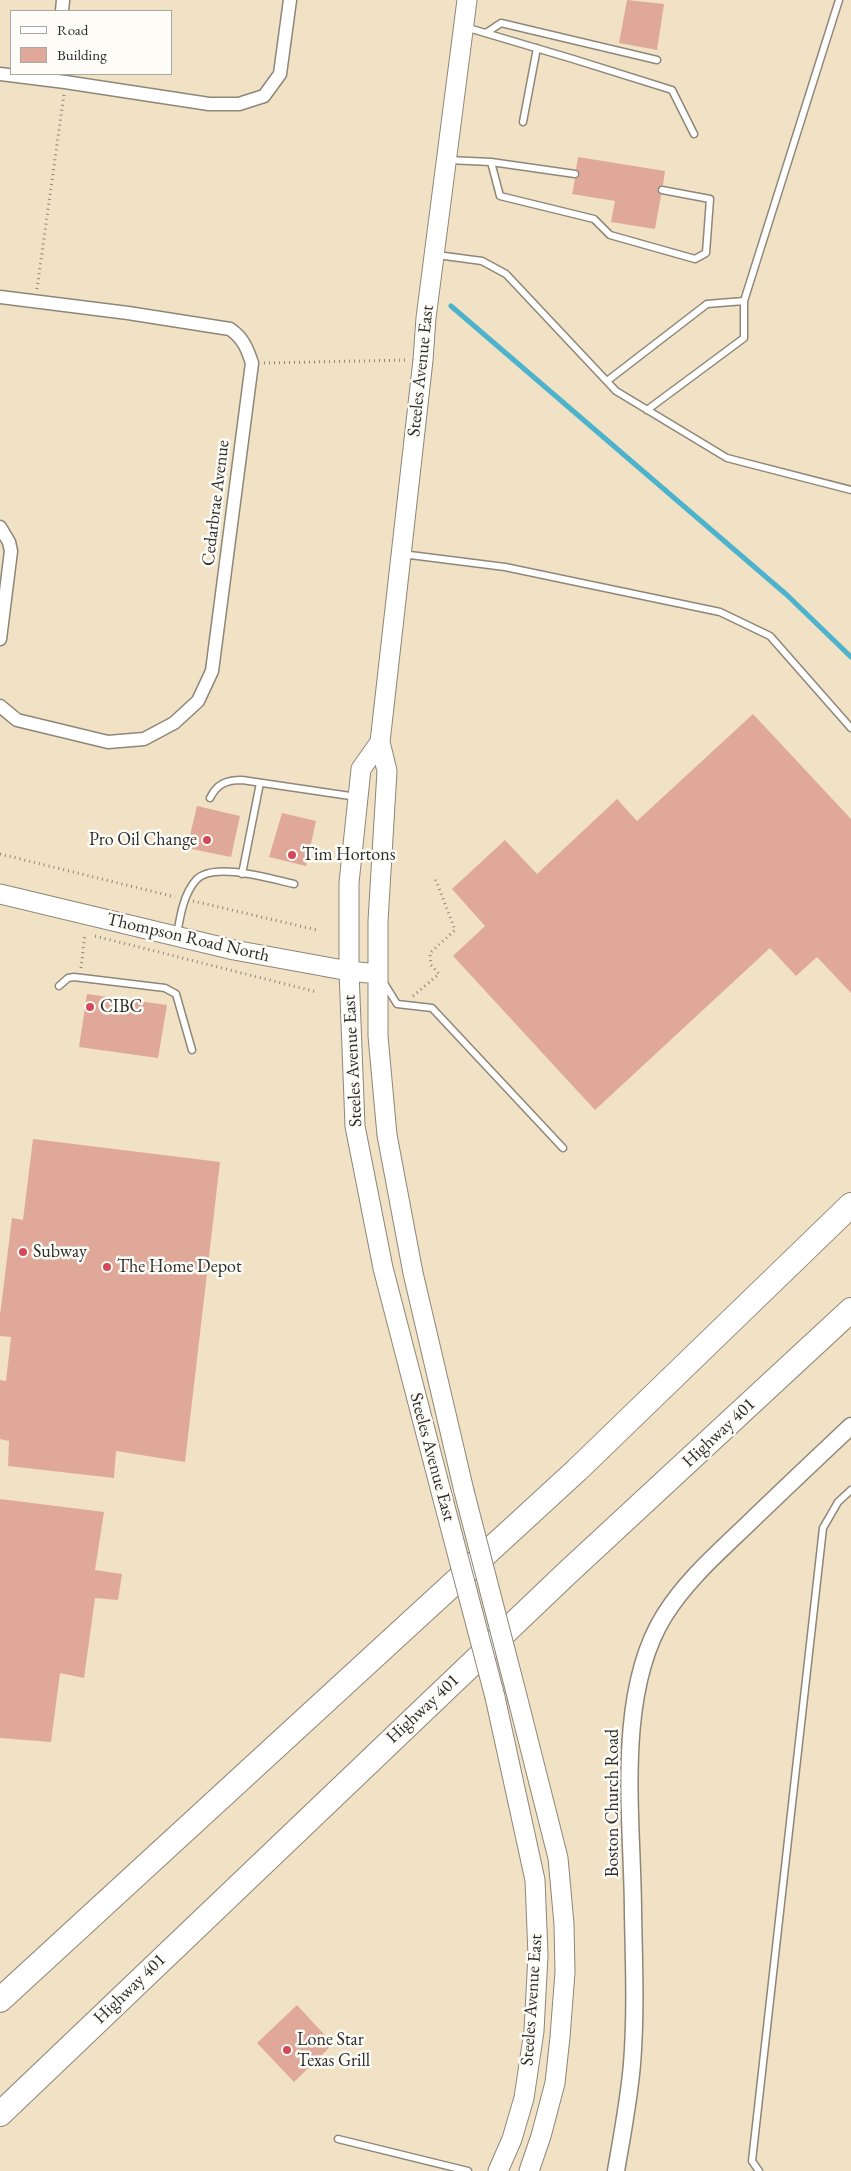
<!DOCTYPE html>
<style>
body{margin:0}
#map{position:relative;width:851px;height:2171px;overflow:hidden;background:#f1e2c5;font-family:"EB Garamond",serif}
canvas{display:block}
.legend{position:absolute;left:10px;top:10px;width:162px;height:65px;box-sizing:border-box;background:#fdfcf7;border:1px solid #a9a8a5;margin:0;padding:6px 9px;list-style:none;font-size:15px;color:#2b2b2b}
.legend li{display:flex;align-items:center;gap:10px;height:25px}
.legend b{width:25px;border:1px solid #a9a8a5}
</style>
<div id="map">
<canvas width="851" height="2171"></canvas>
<ul class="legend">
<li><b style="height:6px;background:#fff"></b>Road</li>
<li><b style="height:14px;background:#e0a898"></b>Building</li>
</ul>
</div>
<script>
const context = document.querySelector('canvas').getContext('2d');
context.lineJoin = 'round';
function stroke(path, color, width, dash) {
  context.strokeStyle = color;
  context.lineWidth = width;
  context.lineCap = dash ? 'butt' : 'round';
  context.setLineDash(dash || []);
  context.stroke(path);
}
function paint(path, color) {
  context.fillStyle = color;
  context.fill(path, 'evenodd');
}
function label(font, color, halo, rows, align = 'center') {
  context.font = font + ' "EB Garamond",serif';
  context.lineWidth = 5;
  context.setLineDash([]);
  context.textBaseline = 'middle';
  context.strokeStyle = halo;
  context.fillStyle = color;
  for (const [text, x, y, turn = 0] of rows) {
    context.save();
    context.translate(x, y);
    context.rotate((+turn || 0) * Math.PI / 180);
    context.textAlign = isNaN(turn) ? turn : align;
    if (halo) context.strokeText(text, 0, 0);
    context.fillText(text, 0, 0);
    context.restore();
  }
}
stroke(new Path2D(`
 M 451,306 L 787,595 L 851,657`), '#4db2cc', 5);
paint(new Path2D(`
 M 627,0 L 664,4 L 657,50 L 619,43 Z
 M 578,157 L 665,171 L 663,185 L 657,190 L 661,195 L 655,229 L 611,222 L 615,201 L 572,194 L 575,179 L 580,175 L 576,169 Z
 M 753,714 L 851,819 L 851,993 L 817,957 L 796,976 L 770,948 L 595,1110 L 453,956 L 485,926 L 452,889 L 505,840 L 537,874 L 617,799 L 637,821 Z
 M 197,806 L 240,816 L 231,857 L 187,848 Z
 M 282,813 L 316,821 L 306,866 L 269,857 Z
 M 87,994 L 167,1005 L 158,1058 L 79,1047 Z
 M 33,1139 L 220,1162 L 185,1462 L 116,1451 L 114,1478 L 8,1466 L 9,1441 L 0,1439 L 0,1380 L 6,1381 L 11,1337 L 0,1336 L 0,1315 L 12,1218 L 23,1220 Z
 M 0,1499 L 104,1512 L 95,1570 L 122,1574 L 118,1600 L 95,1598 L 84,1678 L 60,1673 L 51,1742 L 0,1738 Z
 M 297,2005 L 333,2044 L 294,2082 L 257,2043 Z`), '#e0a898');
const service = new Path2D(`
 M 465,27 L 573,59 L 672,90 L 694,134
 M 486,33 L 501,23 L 657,60
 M 523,122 L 537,48
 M 448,160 L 491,162 L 575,174
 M 491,162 L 500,196 L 594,219 L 610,235 L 695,259 L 706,253 L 710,199 L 662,190
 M 437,255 L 482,261 L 506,274 L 616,391 L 727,458 L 851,490
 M 607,381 L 707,304 L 744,301
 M 647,410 L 744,338 L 744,301 L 839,0
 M 402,554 L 505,567 L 720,612 L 770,636 L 851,728
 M 210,798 C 217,784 226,780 242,780 L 357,797
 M 242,874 L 260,783
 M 177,935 C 180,917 183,895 196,880 C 213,861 271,879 294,884
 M 384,983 L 397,1004 L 432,1008 L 563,1148
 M 59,986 L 68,978 L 74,977 L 165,988 L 176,994 L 192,1050
 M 338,2139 L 468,2171
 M 759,2171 L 752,2161 L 823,1528 L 838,1502 L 851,1490`);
const minor = new Path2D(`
 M 62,11 L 63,0
 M 0,74 L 65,82 L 209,104 L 239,104 L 264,96 L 280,74 L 290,0
 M 0,297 L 128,313 L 230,329 C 243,338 247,348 252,363 L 212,671 L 198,701 L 174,723 L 144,739 L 108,742 L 17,720 L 0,706
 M 0,527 L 9,542 L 11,551 L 0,639`);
const tertiary = new Path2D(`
 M 616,2171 C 622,2136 629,2100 632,2064 C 636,2014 634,1964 633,1914 C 633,1823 614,1697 664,1616 C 687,1579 720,1551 751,1521 C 784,1489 817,1458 851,1426`);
const secondary = new Path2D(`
 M 380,742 L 361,769 L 349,883 L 349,971 L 355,1126 L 383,1268 L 444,1503
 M 0,894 L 234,950 L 349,971 L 378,974
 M 464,1491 L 413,1273 L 387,1135 L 378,1036 L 378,921 L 387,771 L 380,742 L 423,360 L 426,318 L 467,0
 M 495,1697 L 535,1880 L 538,1955 L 534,2031 L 524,2098 L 512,2139 L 498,2171
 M 518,1700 L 558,1858 L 564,1924 L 565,1972 L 560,2037 L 555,2083 L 541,2136 L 529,2171`);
const motorway = new Path2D(`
 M 0,2000 L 577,1470 L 851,1205
 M 0,2114 L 566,1574 L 851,1310`);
stroke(service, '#8e8678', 9);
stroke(minor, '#8e8678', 15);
stroke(tertiary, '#8e8678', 19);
stroke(secondary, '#8e8678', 21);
stroke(motorway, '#8e8678', 26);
stroke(new Path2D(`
 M 37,289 L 64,94
 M 264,363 L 408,360
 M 0,854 L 175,897
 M 193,901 L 317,930
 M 95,936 L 317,992
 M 81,968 L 85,934
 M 413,996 L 439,974 L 431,965 L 430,953 L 455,930 L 435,878`), '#8e8678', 3, [1, 4]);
stroke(service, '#fff', 6);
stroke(minor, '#fff', 12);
stroke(tertiary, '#fff', 16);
stroke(secondary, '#fff', 19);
stroke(motorway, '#fff', 24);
const secondaryBridge = new Path2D(`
 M 464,1491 L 518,1700
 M 444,1503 L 495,1697`);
stroke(secondaryBridge, '#8e8678', 21, []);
stroke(secondaryBridge, '#fff', 19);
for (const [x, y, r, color] of [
 [207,840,5,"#d1495b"],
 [292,855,5,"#d1495b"],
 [90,1007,5,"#d1495b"],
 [23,1252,5,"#d1495b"],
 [107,1267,5,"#d1495b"],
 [287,2050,5,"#d1495b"]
]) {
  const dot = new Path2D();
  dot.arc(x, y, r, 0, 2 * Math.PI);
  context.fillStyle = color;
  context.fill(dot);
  stroke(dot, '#fdfcf7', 2);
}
label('18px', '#2b2b2b', '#fdfcf7', [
 ["Steeles Avenue East",421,371,-84],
 ["Cedarbrae Avenue",216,503,-83],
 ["Thompson Road North",188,938,13],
 ["Steeles Avenue East",353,1061,-93],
 ["Highway 401",719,1433,-43],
 ["Steeles Avenue East",432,1457,75],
 ["Highway 401",423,1709,-43],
 ["Boston Church Road",613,1803,-90],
 ["Highway 401",130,1989,-44],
 ["Steeles Avenue East",532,2000,-86]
]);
label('18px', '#2b2b2b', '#fdfcf7', [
 ["Pro Oil Change",197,840,"right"],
 ["Tim Hortons",302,855],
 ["CIBC",100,1007],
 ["Subway",33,1252],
 ["The Home Depot",117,1267],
 ["Lone Star",297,2040],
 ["Texas Grill",297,2061]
], 'left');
</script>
